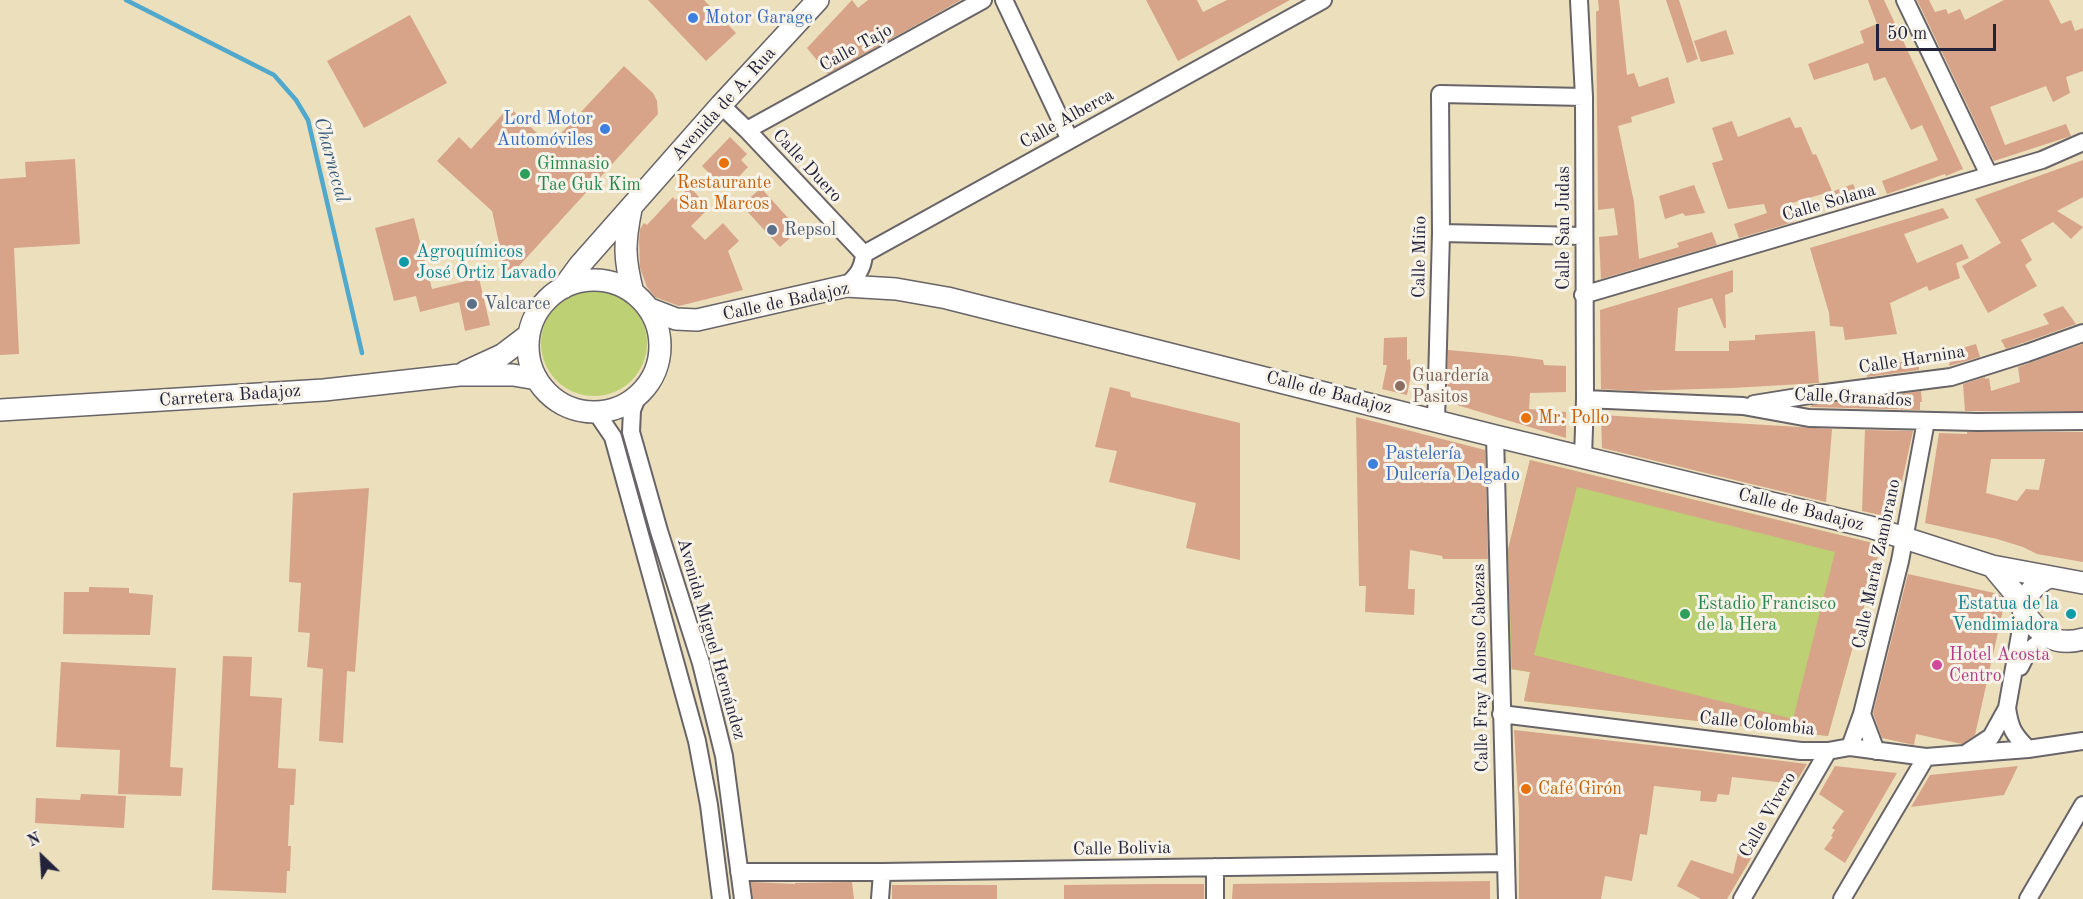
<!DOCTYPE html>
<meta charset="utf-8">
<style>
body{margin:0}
#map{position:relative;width:2083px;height:899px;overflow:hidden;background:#ebdfbc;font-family:"Old Standard TT",serif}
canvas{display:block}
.north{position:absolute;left:12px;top:827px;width:60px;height:60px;-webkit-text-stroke:4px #f7f3e8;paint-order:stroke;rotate:335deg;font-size:16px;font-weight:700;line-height:24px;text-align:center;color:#22223b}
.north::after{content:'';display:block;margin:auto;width:21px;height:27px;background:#22223b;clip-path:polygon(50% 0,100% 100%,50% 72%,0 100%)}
.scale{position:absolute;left:1876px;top:24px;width:120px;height:27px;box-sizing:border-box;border:3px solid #22223b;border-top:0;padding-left:8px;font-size:18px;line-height:21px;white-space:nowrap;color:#22223b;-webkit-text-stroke:4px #f7f3e8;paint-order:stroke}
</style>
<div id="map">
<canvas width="2083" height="899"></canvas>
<div class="north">N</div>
<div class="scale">50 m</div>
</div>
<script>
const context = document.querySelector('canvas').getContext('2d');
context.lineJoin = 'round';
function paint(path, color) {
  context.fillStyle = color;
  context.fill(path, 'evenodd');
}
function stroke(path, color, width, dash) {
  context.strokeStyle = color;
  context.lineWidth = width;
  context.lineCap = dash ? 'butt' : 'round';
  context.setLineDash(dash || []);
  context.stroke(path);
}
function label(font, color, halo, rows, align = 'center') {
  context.font = font + ' "Old Standard TT",serif';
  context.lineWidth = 6;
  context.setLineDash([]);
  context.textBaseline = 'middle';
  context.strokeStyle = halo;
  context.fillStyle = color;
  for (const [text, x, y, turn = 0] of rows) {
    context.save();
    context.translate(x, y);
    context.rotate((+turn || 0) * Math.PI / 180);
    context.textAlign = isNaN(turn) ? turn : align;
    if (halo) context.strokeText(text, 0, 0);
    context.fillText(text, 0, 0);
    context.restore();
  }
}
paint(new Path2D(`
 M541 343a53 53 0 1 1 106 0a53 53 0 1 1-106 0Z
 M 1530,460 L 1881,545 L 1828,736 L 1524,701 L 1530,672 L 1509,669 L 1506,559 Z`), '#bdd073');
stroke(new Path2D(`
 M 126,0 L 274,75 L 296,100 L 308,120 L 362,353`), '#50a8cd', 4.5);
paint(new Path2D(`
 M 648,0 L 704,0 L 736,33 L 706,61 Z
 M 852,0 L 858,8 L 868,0 L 961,0 L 828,74 L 807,48 Z
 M 1146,0 L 1197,0 L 1203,12 L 1227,0 L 1290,0 L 1178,61 Z
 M 1598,0 L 1619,0 L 1627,75 L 1634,73 L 1639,87 L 1668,77 L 1675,103 L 1631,117 L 1632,122 L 1618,126 L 1634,202 L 1639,259 L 1679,247 L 1677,243 L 1712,232 L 1717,245 L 1601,279 L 1599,237 L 1618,235 L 1614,208 L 1598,210 L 1596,12 L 1599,10 Z
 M 1666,0 L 1679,0 L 1698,59 L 1687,63 Z
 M 1868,0 L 1884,0 L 1963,169 L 1946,176 L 1945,174 L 1887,194 L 1882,181 L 1938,160 L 1922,125 L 1911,130 L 1885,77 L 1874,81 L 1868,63 L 1814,80 L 1808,64 L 1864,43 L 1860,31 L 1877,24 Z
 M 1917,0 L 1929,0 L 1935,12 L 1946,9 L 1948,14 L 1960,9 L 1965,20 L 2004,0 L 2049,0 L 2061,24 L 2071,20 L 2075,31 L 2083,28 L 2083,71 L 2066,77 L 2070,93 L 2053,102 L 2046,86 L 1990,107 L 2005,145 L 2066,124 L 2071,136 L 1994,161 Z
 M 410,15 L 447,83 L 364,128 L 327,61 Z
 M 1726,30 L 1734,54 L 1701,62 L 1694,41 Z
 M 624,66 L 653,93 L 657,101 L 658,114 L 507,279 L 492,211 L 437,161 L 459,137 L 471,149 L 509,107 L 550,145 Z
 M 1790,117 L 1795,128 L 1801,127 L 1813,155 L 1816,154 L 1832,191 L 1789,204 L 1794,222 L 1739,238 L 1734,224 L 1767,213 L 1764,204 L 1728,209 L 1712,163 L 1723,160 L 1712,128 L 1732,121 L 1738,137 Z
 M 730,137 L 747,154 L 741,160 L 748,167 L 733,183 L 726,176 L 719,183 L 702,166 Z
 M 75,159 L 80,244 L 14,248 L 19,354 L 0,355 L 0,179 L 26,177 L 25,162 Z
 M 2083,160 L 2083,197 L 2057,211 L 2083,227 L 2071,239 L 2053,222 L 2021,240 L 2032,260 L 2025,265 L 2037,286 L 1988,313 L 1962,266 L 2001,243 L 1975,199 Z
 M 1853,184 L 1861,202 L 1841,208 L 1834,191 Z
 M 1694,185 L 1705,213 L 1685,216 L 1683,213 L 1665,219 L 1659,196 Z
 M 690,187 L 709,208 L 691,226 L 705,240 L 723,223 L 739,241 L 728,251 L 743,290 L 679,306 L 655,297 L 647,287 L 640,268 L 639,242 L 640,229 L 644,223 L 647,225 L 673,197 L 675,200 Z
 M 761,188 L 799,230 L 780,247 L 744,208 L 744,203 Z
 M 1943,208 L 1949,218 L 1904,234 L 1917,263 L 1962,244 L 1969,258 L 1956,263 L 1960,278 L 1929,291 L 1927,286 L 1890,303 L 1897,334 L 1845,340 L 1843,327 L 1830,326 L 1829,313 L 1810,248 Z
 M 414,218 L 432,289 L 479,278 L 490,325 L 465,331 L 459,302 L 420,312 L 416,296 L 394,301 L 375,228 Z
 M 1733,270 L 1733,292 L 1725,295 L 1726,328 L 1724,328 L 1712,298 L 1678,308 L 1675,351 L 1729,351 L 1729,341 L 1755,340 L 1755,335 L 1815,331 L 1819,383 L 1732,388 L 1634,391 L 1601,389 L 1600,310 Z
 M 2063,306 L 2076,324 L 2006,349 L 2001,340 L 2049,324 L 2043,314 Z
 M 1407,337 L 1407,360 L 1410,359 L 1411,374 L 1407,395 L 1382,389 L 1387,365 L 1383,365 L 1384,338 Z
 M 1976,344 L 1980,357 L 1949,366 L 1952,351 Z
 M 2083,344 L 2083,411 L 1965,411 L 1963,384 L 1985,377 L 1985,379 L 1989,378 L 1991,391 L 2020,382 L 2018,367 Z
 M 1448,350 L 1513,356 L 1543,360 L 1544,365 L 1566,366 L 1566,392 L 1530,393 L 1529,409 L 1566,412 L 1566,438 L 1447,402 Z
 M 1907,361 L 1908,365 L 1919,362 L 1919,370 L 1867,377 L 1866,368 Z
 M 1110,387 L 1130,392 L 1131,397 L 1240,423 L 1240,560 L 1186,548 L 1196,503 L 1109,482 L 1117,451 L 1095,447 Z
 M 1921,391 L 1922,402 L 1920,402 L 1920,410 L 1810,407 L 1812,405 Z
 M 1601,415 L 1832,429 L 1826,502 L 1602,448 Z
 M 1356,417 L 1485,450 L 1488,559 L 1443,559 L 1442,556 L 1410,550 L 1408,589 L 1415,589 L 1414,615 L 1365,612 L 1366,586 L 1359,586 Z
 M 1865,430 L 1913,431 L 1894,518 L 1862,511 Z
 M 1967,432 L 2083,432 L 2083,562 L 2037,554 L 2023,547 L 1997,539 L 1925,523 L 1939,433 L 1967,434 ZM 1991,459 L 2045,459 L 2039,490 L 2026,489 L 2017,501 L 1986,493 Z
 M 1530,460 L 1881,545 L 1828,736 L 1524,701 L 1530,672 L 1512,669 L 1508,549 ZM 1577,487 L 1835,552 L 1793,719 L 1534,655 Z
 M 369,488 L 355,672 L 347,671 L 343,743 L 319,741 L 323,669 L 307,667 L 310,633 L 298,632 L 301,583 L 289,582 L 293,493 Z
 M 1908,574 L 1999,594 L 2005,601 L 1975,735 L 1962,744 L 1916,734 L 1914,745 L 1882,738 L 1873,713 Z
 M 89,587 L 129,588 L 129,593 L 153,595 L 150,635 L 63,634 L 64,592 L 89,592 Z
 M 223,656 L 252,657 L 250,696 L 282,698 L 278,768 L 296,769 L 294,805 L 290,805 L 288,846 L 291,846 L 290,871 L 287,871 L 286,893 L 212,890 Z
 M 61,662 L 176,668 L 170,767 L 183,768 L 181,796 L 118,794 L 120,750 L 56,747 Z
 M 1514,730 L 1695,750 L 1807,764 L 1795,784 L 1732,777 L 1729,795 L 1718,794 L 1716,802 L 1700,801 L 1701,791 L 1654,786 L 1647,835 L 1640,834 L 1632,881 L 1605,876 L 1601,899 L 1519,899 L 1519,811 Z
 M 1835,766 L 1897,773 L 1845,863 L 1824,849 L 1833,837 L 1831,836 L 1835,830 L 1832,828 L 1844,811 L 1819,794 Z
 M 2018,766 L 2004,795 L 1911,807 L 1930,775 Z
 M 81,794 L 126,796 L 124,828 L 35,823 L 36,798 L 80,800 Z
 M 1738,853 L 1753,855 L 1727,899 L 1701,899 L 1677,886 L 1691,860 L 1733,874 Z
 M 1490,881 L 1490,899 L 1232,899 L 1233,884 Z
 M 751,882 L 795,884 L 795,883 L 852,882 L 854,899 L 753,899 Z
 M 1155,884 L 1204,884 L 1204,899 L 1064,899 L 1064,885 Z
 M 892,885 L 997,885 L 997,899 L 892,899 Z`), '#d7a489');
const minor = new Path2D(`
 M 1004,0 L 1070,140
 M 1579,0 L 1584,97 L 1585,399 L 1583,457
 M 1905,0 L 1989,175
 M 721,105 L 747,130 L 864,254
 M 747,130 L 983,0
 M 1441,233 L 1584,236
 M 846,286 C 857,276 863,269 864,254 L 1323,0
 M 1583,295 L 2042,160 L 2083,142
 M 638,395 L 632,410 L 631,432 L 659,531 L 701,663 L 724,756 L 743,899
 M 1585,399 L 1743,406 L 1809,418 L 1977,422 L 2083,421
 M 1754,404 L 1810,395 L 1951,377 L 2027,353 L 2083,333
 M 596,412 L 613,437 L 697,741 L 709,805 L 721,899
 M 1436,420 L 1441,233 L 1440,94 L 1584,97
 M 1495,436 L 1507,899
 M 2020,667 L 2028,651 L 2047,637
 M 2007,708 C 2010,728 2013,734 2028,749
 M 1501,714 L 1801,751 L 1828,751 L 1850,747 L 1926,757 L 2028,749 L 2083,741
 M 1862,714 L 1876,751
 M 1850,747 L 1862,714 L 1900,561 L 1926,421
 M 1968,752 L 1991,737 L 2007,708 L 2024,612
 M 1215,867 L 1215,899
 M 739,872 L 882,872 L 1506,863
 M 880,899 L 882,872
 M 1742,899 L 1828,751
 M 1842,899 L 1926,757
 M 2028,899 L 2083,805`);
const tertiary = new Path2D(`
 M 631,209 C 624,244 624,258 633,293
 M528 346a66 66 0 1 1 132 0a66 66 0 1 1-132 0Z
 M 563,288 L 579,266 L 721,105 L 818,0
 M 650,309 L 676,319 L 697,320 L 846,286 L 896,289 L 947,298 L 1495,436 L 1870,527 L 1992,566 L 2083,583
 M 465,372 L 502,355 L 527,336
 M 0,410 L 324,390 L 459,375 L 513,375 L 537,379
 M 1992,566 L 2018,597 L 2024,612
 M 2049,577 C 2033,585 2026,594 2024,612 C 2039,634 2054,647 2083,639`);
stroke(minor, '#686468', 20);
stroke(tertiary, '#686468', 24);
stroke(minor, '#fff', 16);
stroke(tertiary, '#fff', 21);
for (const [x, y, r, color] of [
 [693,18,6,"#3f7fe0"],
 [605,129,6,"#3f7fe0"],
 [724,163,6,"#e8710a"],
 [525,174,6,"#2e9e5b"],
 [772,230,6,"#5c6f8a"],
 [404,262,6,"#0f9aa8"],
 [472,304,6,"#5c6f8a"],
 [1400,386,6,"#8d6e63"],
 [1526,418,6,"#e8710a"],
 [1373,464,6,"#3f7fe0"],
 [1685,614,6,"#2e9e5b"],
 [2071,614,6,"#0f9aa8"],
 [1937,665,6,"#d1479c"],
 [1526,789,6,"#e8710a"]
]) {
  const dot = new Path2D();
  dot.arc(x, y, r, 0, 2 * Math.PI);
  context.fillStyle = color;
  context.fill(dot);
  stroke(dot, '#f7f3e8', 2);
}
label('18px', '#366cbe', '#f7f3e8', [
 ["Motor Garage",705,18],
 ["Lord Motor",593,119,"right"],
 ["Automóviles",593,140,"right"],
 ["Pastelería",1385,454],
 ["Dulcería Delgado",1385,475]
], 'left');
label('18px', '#22223b', '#f7f3e8', [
 ["Calle Tajo",856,48,-29],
 ["Avenida de A. Rua",724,104,-48],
 ["Calle Alberca",1067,119,-29],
 ["Calle Duero",807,166,47],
 ["Calle Solana",1829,203,-16],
 ["Calle San Judas",1564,228,-90],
 ["Calle Miño",1420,257,-89],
 ["Calle de Badajoz",786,302,-12],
 ["Calle Harnina",1912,360,-9],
 ["Calle de Badajoz",1329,393,14],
 ["Carretera Badajoz",230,396,-4],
 ["Calle Granados",1853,398,3],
 ["Calle de Badajoz",1801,510,14],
 ["Calle María Zambrano",1877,564,-78],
 ["Avenida Miguel Hernández",711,639,74],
 ["Calle Fray Alonso Cabezas",1481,668,-91],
 ["Calle Colombia",1757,724,6],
 ["Calle Vivero",1768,815,-60],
 ["Calle Bolivia",1122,849,-1]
]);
label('18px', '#27864d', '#f7f3e8', [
 ["Gimnasio",537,164],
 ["Tae Guk Kim",537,185],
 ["Estadio Francisco",1697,604],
 ["de la Hera",1697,625]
], 'left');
label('18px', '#c56008', '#f7f3e8', [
 ["Restaurante",724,183,"center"],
 ["San Marcos",724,204,"center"],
 ["Mr. Pollo",1538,418],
 ["Café Girón",1538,789]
], 'left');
label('18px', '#4e5e75', '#f7f3e8', [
 ["Repsol",784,230],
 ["Valcarce",484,304]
], 'left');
label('18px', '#0d838f', '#f7f3e8', [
 ["Agroquímicos",416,252],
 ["José Ortiz Lavado",416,273],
 ["Estatua de la",2059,604,"right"],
 ["Vendimiadora",2059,625,"right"]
], 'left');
label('18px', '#785e54', '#f7f3e8', [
 ["Guardería",1412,376],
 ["Pasitos",1412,397]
], 'left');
label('18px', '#b23c85', '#f7f3e8', [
 ["Hotel Acosta",1949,655],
 ["Centro",1949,676]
], 'left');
label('italic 20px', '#345875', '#f7f3e8', [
 ["Charnecal",331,160,75]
]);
</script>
